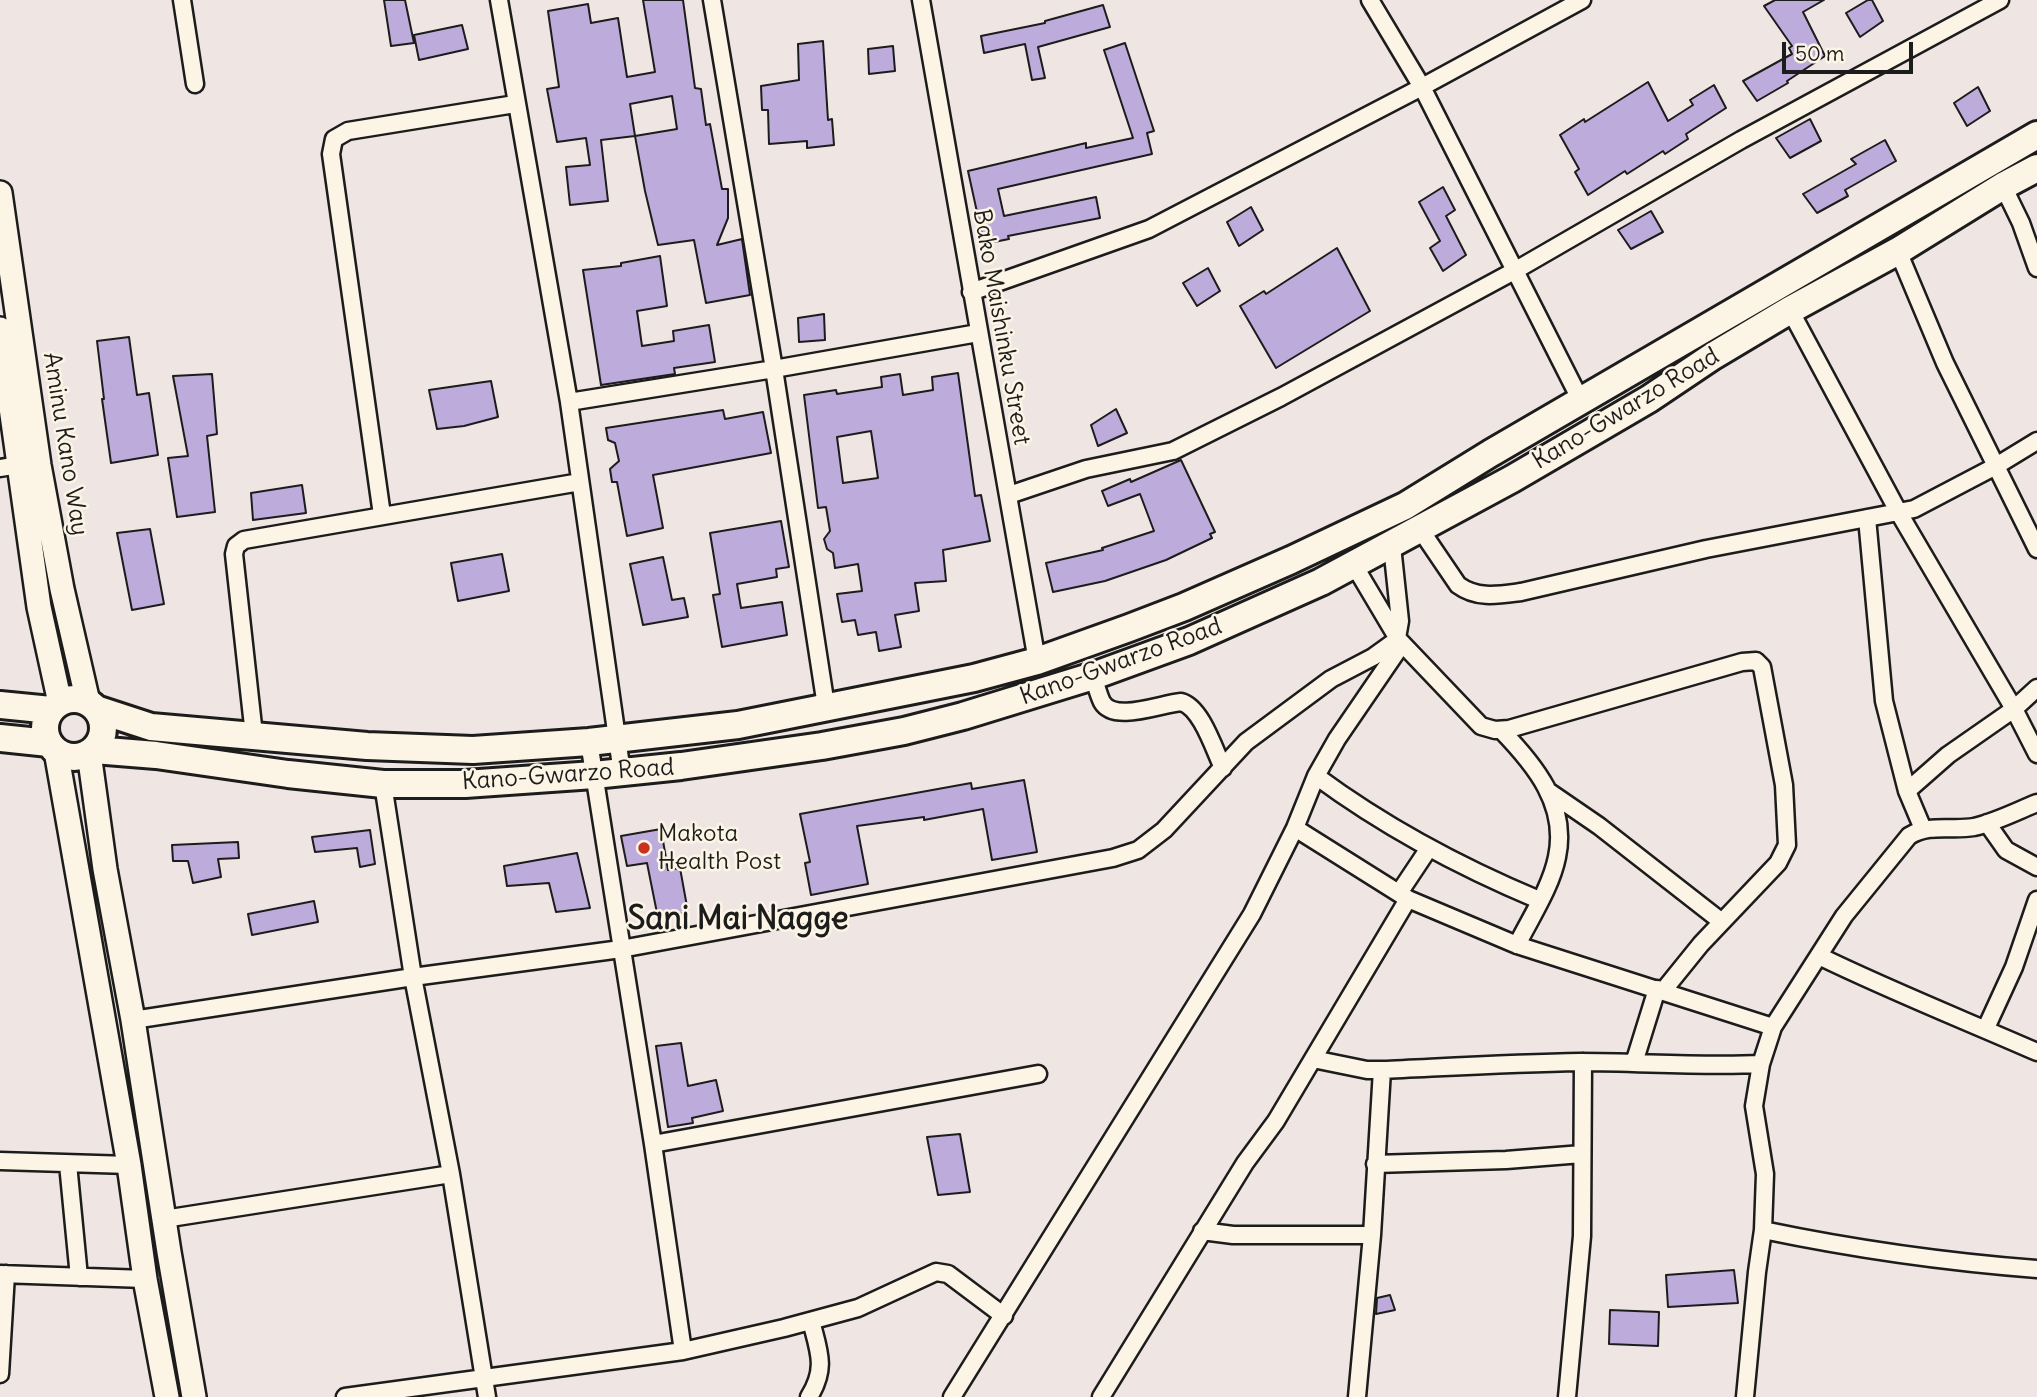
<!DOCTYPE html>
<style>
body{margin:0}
#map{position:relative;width:2037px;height:1397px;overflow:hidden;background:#efe6e3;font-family:Delius,sans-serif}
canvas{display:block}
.scale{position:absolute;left:1782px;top:42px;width:131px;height:32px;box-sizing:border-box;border:4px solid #1c1c1c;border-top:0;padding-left:9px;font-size:21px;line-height:24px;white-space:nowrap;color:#1c1c1c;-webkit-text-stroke:5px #fcf5e5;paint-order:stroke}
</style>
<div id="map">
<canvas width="2037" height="1397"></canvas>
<div class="scale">50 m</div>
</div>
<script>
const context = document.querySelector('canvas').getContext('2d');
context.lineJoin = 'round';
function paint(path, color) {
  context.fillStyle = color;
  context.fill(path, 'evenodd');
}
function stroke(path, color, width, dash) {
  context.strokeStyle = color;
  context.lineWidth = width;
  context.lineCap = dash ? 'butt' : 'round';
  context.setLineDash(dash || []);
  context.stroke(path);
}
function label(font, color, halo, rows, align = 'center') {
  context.font = font + ' Delius,sans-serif';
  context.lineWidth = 5;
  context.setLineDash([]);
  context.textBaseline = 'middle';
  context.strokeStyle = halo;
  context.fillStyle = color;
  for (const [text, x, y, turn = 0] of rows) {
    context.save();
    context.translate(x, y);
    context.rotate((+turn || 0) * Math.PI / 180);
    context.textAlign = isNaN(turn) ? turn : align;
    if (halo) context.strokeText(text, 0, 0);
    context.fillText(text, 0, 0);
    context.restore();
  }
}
const building = new Path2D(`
 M 384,0 L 405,0 L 414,43 L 391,46 Z
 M 643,0 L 683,0 L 695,88 L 701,89 L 706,125 L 710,124 L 722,189 L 728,189 L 728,218 L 717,245 L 742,239 L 750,295 L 706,303 L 694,240 L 658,245 L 645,191 L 635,136 L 601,140 L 608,201 L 570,205 L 566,167 L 590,165 L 586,138 L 557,142 L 547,89 L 559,87 L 548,11 L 588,4 L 591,23 L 618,18 L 627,77 L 655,72 ZM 672,96 L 677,129 L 635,136 L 630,104 Z
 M 1775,0 L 1824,0 L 1803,12 L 1825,56 L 1787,81 L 1788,83 L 1757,101 L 1743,81 L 1792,54 L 1789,48 L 1792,46 L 1764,6 Z
 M 1868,0 L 1872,0 L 1883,21 L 1860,37 L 1846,13 Z
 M 1103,5 L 1110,27 L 1038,47 L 1045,78 L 1032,80 L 1025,44 L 984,53 L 981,36 L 1045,23 L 1045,21 Z
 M 462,25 L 468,49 L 419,60 L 414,35 Z
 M 823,41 L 828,120 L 832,119 L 834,145 L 807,148 L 807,141 L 769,144 L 768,110 L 762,110 L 761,86 L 799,80 L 798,44 Z
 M 1125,43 L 1154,131 L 1147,133 L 1152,154 L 998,189 L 1004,216 L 1096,197 L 1100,218 L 1008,236 L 1009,239 L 984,244 L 968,171 L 1086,143 L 1086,148 L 1133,138 L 1104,50 Z
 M 893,46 L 895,71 L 869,74 L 868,49 Z
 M 1648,82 L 1668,121 L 1693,105 L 1690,100 L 1714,85 L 1726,108 L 1686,134 L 1688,139 L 1665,154 L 1663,151 L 1627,174 L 1625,171 L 1588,195 L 1575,172 L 1579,169 L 1560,135 L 1584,119 L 1585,122 Z
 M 1978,87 L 1990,111 L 1967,126 L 1954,103 Z
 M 1810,119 L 1821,141 L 1790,158 L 1776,138 Z
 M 1885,140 L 1896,161 L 1845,190 L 1848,196 L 1817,213 L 1803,194 L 1856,164 L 1851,159 Z
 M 1443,187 L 1455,210 L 1446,216 L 1466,255 L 1443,271 L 1430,248 L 1440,241 L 1419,202 Z
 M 1251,207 L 1263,230 L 1239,246 L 1227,222 Z
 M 1651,211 L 1663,232 L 1631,249 L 1618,230 Z
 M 1337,248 L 1370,311 L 1276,368 L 1240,306 L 1264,291 L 1266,294 Z
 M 660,256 L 667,306 L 637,311 L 642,346 L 674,341 L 673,331 L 709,325 L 715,362 L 674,368 L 675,374 L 601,385 L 583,270 L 621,266 L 621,263 Z
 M 1208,268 L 1220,291 L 1197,306 L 1183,283 Z
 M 824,314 L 825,340 L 799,342 L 798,318 Z
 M 129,337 L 137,395 L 149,393 L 158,455 L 111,463 L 102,399 L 104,399 L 97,341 Z
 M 958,373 L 975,496 L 981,495 L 990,541 L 943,550 L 946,581 L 915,583 L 919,611 L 895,615 L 901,647 L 879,651 L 876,632 L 858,635 L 855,620 L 842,622 L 837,594 L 862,591 L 858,564 L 835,568 L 833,553 L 827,549 L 824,539 L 830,531 L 826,507 L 818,508 L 804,395 L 836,390 L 837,394 L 882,387 L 881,377 L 900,374 L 903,395 L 933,390 L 932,377 ZM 871,431 L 878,478 L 843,483 L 837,437 Z
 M 212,374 L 217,434 L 207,436 L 215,512 L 177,517 L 168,458 L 188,456 L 173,376 Z
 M 491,381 L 498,417 L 464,426 L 437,429 L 429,390 Z
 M 1116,409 L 1127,433 L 1098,446 L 1091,425 Z
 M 723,410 L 725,419 L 763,412 L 771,453 L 653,475 L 663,528 L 627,536 L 617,482 L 612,482 L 610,469 L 619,461 L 615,443 L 608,440 L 606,428 Z
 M 1181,460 L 1215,532 L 1210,534 L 1212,538 L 1166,560 L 1105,581 L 1053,592 L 1046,563 L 1103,550 L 1102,548 L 1154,531 L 1140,494 L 1108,506 L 1102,491 L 1130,479 L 1131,482 Z
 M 302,485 L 306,513 L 253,520 L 251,493 Z
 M 781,521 L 789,567 L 776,569 L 777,577 L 737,584 L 741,608 L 782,602 L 787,635 L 722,647 L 713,595 L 720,594 L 710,533 Z
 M 150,529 L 164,604 L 132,610 L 117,533 Z
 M 502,554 L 509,591 L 458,601 L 451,563 Z
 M 663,557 L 672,600 L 684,598 L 688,617 L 643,625 L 630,564 Z
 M 1024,780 L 1037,852 L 992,860 L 983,809 L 924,820 L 924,817 L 857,826 L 868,884 L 811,895 L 805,863 L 810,862 L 800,814 L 971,783 L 972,789 Z
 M 661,829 L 668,870 L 680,868 L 688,912 L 658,918 L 647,863 L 627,866 L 621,836 Z
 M 370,830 L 375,864 L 360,867 L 357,848 L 315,852 L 312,837 Z
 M 238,842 L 239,858 L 218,859 L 221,877 L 193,883 L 188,861 L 173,861 L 172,845 Z
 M 577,853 L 590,908 L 556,912 L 549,883 L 507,886 L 504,866 Z
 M 314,901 L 318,922 L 252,935 L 248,914 Z
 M 681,1043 L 688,1086 L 716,1080 L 723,1111 L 692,1118 L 693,1123 L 668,1127 L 656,1046 Z
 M 960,1134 L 970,1192 L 938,1195 L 927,1137 Z
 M 1734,1270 L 1738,1303 L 1668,1307 L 1666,1275 Z
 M 1390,1295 L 1395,1310 L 1376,1314 L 1377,1298 Z
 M 1610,1310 L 1659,1312 L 1658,1346 L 1609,1344 Z`);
paint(building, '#bdabdb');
stroke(building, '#1c1c1c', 2);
const minor = new Path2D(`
 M 182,0 L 195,84
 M 499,0 L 569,402 L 622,773
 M 712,0 L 774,369 L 826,706
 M 921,0 L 1037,661
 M 1370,0 L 1422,87 L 1581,401
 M 2003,186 L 2021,223 L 2037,268
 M 1898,251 L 1945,363 L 2037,549
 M 971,292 L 1149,229 L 1422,87 L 1582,0
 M 1790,310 L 1899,513 L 2014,709 L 2037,754
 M 569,402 L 774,369 L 978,333
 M 0,468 L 19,465
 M 1009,495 L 1086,469 L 1173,451 L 1281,397 L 1516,270 L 1741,140 L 2000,0
 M 382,515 L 331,154 L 334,139 L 348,131 L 515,104
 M 1867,518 L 1884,701 L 1907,791 L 1923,829
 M 1420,529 L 1458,585 C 1477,599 1498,595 1521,592 L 1706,549 L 1914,509 L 1996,466 L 2037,441
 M 1392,546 L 1400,621 L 1397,638
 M 1354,565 L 1398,639 L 1481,726 L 1495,730 L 1509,729 L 1742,662 L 1756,661 L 1762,667 L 1784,785 L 1787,845 L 1778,863 L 1701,944 L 1663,991
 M 1093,676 C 1096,684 1098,694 1102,702 C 1114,723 1160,704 1181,702 C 1201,707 1214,749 1223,768
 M 1501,730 C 1535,765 1568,805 1557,857 C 1551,887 1531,917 1517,945
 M 254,735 L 234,554 L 236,546 L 244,540 L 580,482
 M 589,742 L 653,1144 L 683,1351
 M 1316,776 C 1385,827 1460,867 1539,900
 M 383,784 L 413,977 L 451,1174 L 487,1397
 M 1548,791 L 1599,826 L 1722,922
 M 1907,791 L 1948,755 L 2014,709 L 2037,688
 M 1987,823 L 2006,850 L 2037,867
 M 1295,828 L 1408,899 L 1517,945 L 1773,1027
 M 1399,893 L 1429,848
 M 1819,956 C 1891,991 1964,1020 2037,1052
 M 133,1020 L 413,977 L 621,949 L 1113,858 L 1138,850 L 1164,830 L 1246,742 L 1331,679 L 1373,657 L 1398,639
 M 1986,1028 L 2014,967 L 2037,900
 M 1313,1059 L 1367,1070 L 1382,1070 C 1448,1067 1514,1063 1580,1062 C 1640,1062 1701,1067 1761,1064
 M 1634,1063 L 1657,989
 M 653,1144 L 1038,1074
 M 0,1161 L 129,1165
 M 68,1164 L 79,1277
 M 1375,1164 L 1506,1160 L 1582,1154
 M 164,1219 L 451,1174
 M 1763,1230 C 1854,1249 1945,1262 2037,1269
 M 1202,1231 L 1233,1235 L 1372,1235
 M 0,1274 L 145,1279
 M 0,1374 L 6,1274
 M 345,1397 L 683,1351 L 784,1328 L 858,1308 L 936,1272 L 948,1274 L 1004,1316
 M 809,1397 C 827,1368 819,1352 811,1321
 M 952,1397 L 1252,914 L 1295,828 L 1316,776 L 1337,739 L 1402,644
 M 1101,1397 L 1245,1163 L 1276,1121 L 1408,899
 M 1357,1397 L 1372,1235 L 1382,1070
 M 1567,1397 L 1582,1236 L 1583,1062
 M 1745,1397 L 1757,1272 L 1763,1230 L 1765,1174 L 1754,1106 L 1761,1064 L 1773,1027 L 1844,916 L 1909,836 C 1930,823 1951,831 1974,827 C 1996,822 2017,811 2037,803`);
const secondary = new Path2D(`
 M 0,193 L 39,465 L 62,589 L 88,702
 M 0,329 L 39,607 L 60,703
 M 56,751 L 129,1165 L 145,1279 L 167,1397
 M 89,753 L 105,869 L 133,1020 L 169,1252 L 194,1397`);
const primary = new Path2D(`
 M45 728a29 29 0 1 1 58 0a29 29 0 1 1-58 0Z
 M 0,705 L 51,710
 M 96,709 L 151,727 L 367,746 L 473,750 L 589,742 L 738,725 L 974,678 L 1037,661 L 1129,628 L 1184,607 L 1291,560 L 1405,506 L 1491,453 L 2037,135
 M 0,738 L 49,743
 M 94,750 L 156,755 L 288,774 L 383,784 L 465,784 L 594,775 L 681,766 L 822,746 L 904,731 L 963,716 L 1093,676 L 1189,641 L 1321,582 L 1512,479 L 1649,399 L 1713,356 L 1790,310 L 1898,251 L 2003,186 L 2037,168`);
stroke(minor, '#1c1c1c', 21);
stroke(secondary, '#1c1c1c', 28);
stroke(primary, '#1c1c1c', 32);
stroke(minor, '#fcf5e5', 16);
stroke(secondary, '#fcf5e5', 23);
stroke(primary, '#fcf5e5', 26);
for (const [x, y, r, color] of [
 [644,848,7,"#c8321e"]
]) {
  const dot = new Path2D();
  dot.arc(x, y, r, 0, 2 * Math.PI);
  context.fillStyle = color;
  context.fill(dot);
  stroke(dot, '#fcf5e5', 2.5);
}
label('24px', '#1c1c1c', '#fcf5e5', [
 ["Bako Maishinku Street",1001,327,80],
 ["Kano-Gwarzo Road",1626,409,-31],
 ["Aminu Kano Way",65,444,81],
 ["Kano-Gwarzo Road",1121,662,-20],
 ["Kano-Gwarzo Road",568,775,-4]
]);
label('24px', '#1c1c1c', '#fcf5e5', [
 ["Makota",658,834],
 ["Health Post",658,862]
], 'left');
label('bold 32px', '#1c1c1c', '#fcf5e5', [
 ["Sani Mai Nagge",738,920]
]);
</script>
